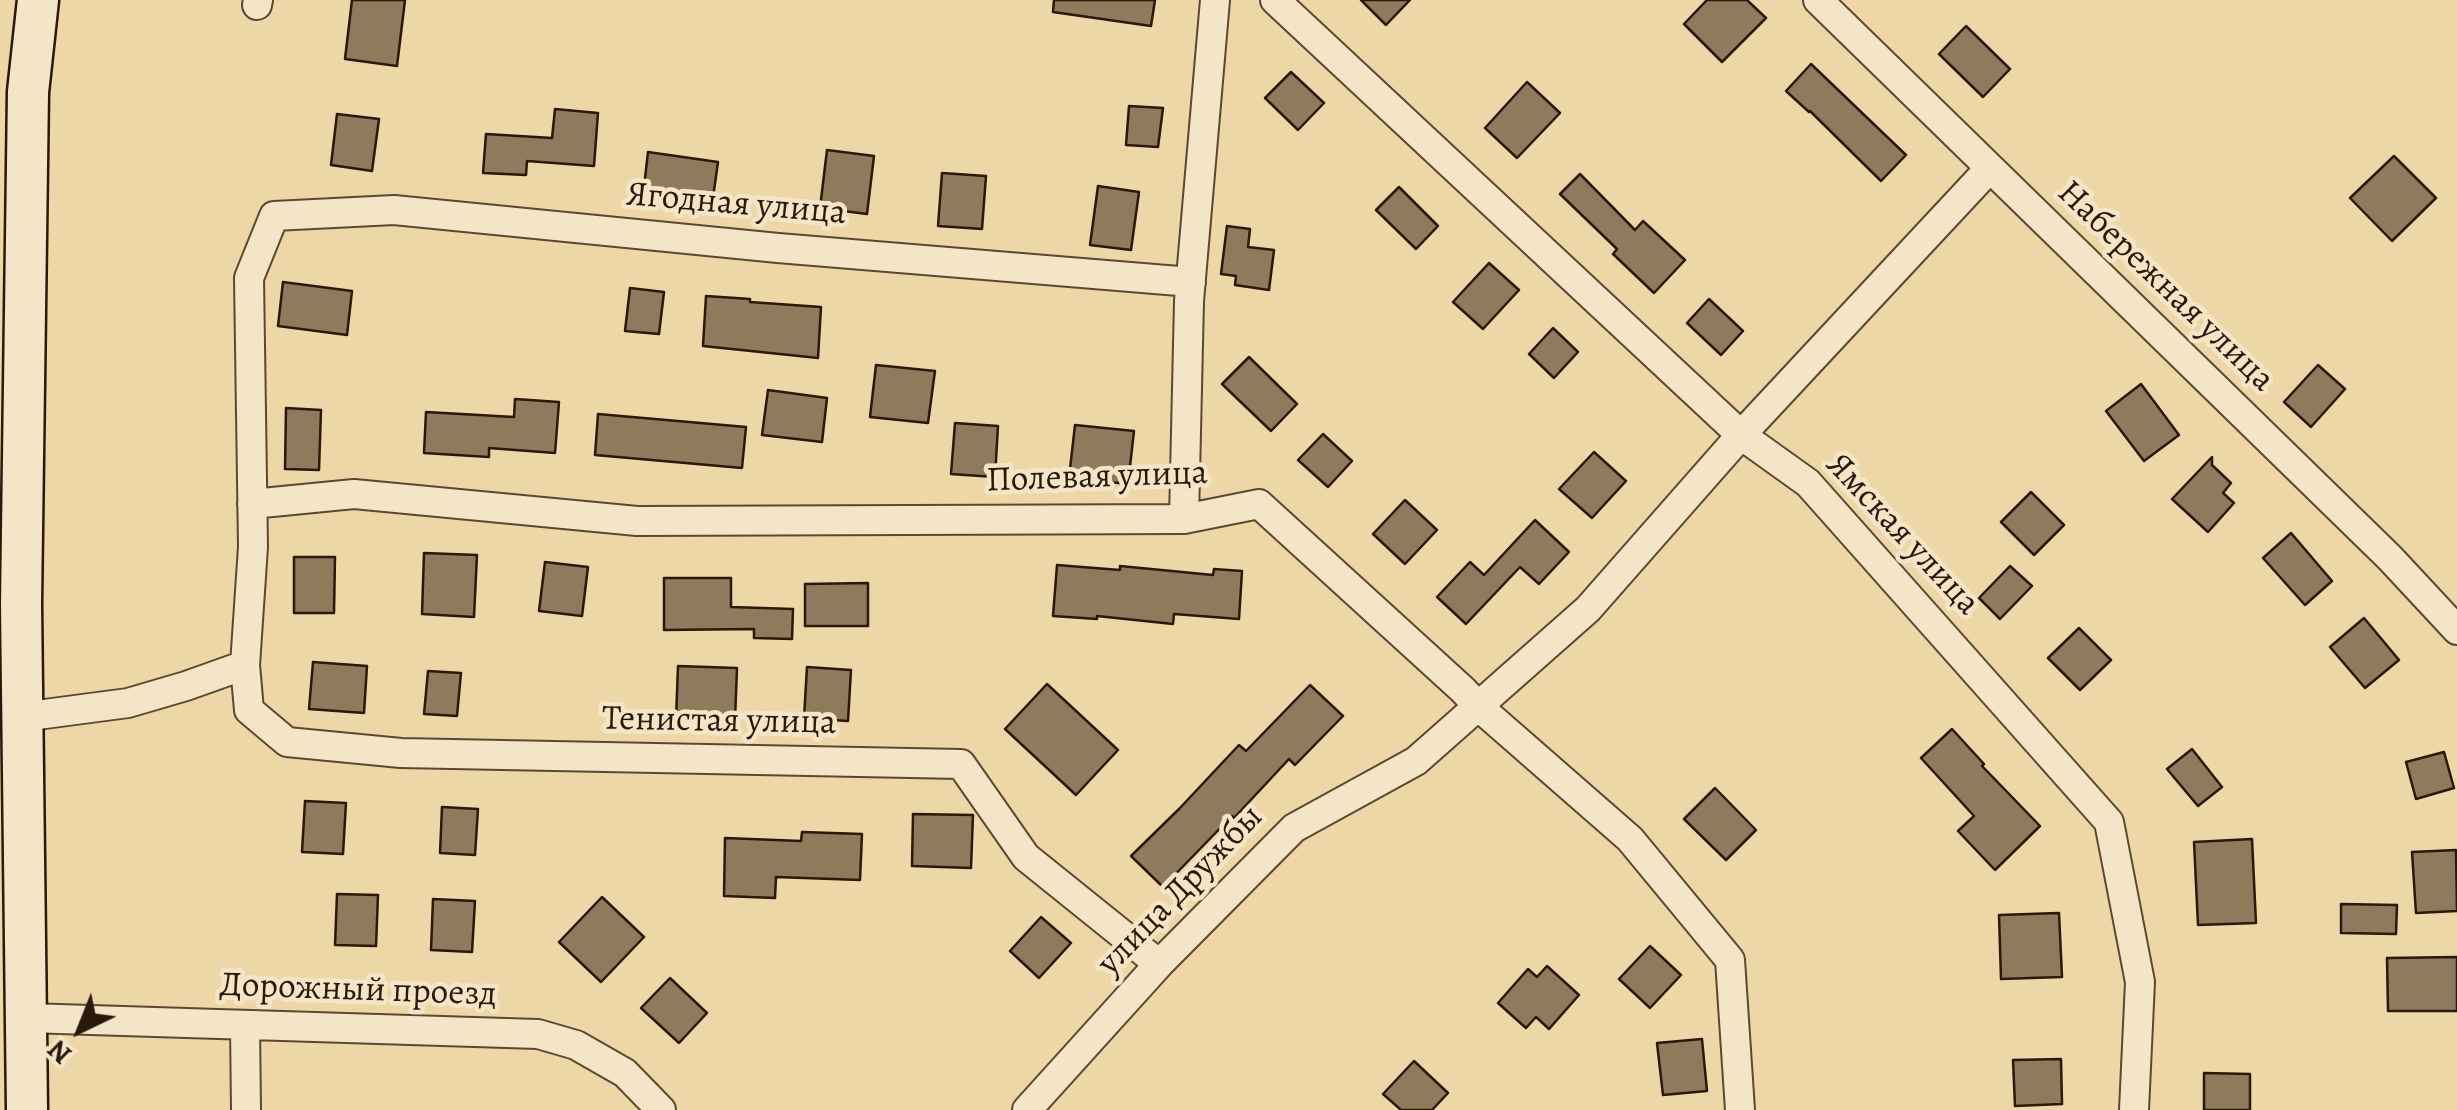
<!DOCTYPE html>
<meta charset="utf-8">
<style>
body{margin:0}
#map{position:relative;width:2457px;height:1110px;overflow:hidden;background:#edd7a7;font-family:Alegreya,serif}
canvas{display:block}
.north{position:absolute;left:30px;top:980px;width:100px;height:100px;-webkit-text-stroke:8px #f3e5c6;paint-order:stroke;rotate:223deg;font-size:28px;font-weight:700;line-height:40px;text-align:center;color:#2a180b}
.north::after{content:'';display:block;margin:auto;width:35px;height:45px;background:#2a180b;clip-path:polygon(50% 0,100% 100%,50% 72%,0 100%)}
</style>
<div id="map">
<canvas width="2457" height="1110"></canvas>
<div class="north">N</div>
</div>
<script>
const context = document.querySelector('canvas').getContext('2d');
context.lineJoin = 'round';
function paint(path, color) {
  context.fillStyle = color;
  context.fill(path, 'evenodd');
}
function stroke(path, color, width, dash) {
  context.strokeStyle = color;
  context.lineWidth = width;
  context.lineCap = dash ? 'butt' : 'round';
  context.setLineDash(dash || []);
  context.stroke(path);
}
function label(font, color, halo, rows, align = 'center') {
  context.font = font + ' Alegreya,serif';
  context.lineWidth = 9;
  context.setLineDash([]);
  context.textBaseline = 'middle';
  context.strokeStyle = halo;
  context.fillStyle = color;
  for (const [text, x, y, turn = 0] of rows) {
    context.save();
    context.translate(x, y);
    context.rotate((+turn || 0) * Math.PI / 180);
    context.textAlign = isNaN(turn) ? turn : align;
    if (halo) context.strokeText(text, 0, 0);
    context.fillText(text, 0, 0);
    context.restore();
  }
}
const building = new Path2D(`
 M 352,0 L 405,0 L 397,66 L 345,59 Z
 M 1054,0 L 1155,0 L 1151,26 L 1053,12 Z
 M 1361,0 L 1410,0 L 1386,25 Z
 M 1707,0 L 1747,0 L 1766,18 L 1722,62 L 1684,24 Z
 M 1966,26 L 2010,69 L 1983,97 L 1939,54 Z
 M 1811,64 L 1906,155 L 1881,181 L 1810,111 L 1809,112 L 1786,91 Z
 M 1291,72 L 1324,103 L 1298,130 L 1265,98 Z
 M 1527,82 L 1560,113 L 1517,158 L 1485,128 Z
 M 1129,106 L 1163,108 L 1158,147 L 1126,145 Z
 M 555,109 L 598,113 L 594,166 L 527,161 L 526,175 L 483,173 L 486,134 L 552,138 Z
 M 337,114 L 379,119 L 372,171 L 331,165 Z
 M 827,150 L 874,156 L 867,214 L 820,208 Z
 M 648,152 L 718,162 L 712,205 L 643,196 Z
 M 2394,156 L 2436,198 L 2392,241 L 2350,198 Z
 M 942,173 L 986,176 L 982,229 L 938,226 Z
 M 1580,174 L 1635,230 L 1643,221 L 1685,260 L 1654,293 L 1613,254 L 1617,249 L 1560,194 Z
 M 1098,186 L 1139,192 L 1131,250 L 1090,245 Z
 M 1399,187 L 1438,226 L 1416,249 L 1376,210 Z
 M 1227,226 L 1250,229 L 1248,247 L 1274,250 L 1269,290 L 1235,285 L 1236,276 L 1221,274 Z
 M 1489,263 L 1519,290 L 1483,329 L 1453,302 Z
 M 283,282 L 352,291 L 347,335 L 278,326 Z
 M 630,288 L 664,292 L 659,334 L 625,331 Z
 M 706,296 L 750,299 L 750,302 L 821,307 L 818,358 L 703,346 Z
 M 1709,299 L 1743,331 L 1721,355 L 1687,323 Z
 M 1553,328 L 1578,352 L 1554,378 L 1529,354 Z
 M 1249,357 L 1297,404 L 1271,431 L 1222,384 Z
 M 876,365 L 935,371 L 928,423 L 870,417 Z
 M 2318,365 L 2345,389 L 2311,427 L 2284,402 Z
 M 2141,384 L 2179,435 L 2144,461 L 2106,411 Z
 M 768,390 L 827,398 L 822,442 L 762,435 Z
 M 515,399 L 559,402 L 555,453 L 489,448 L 489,457 L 424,453 L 426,412 L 514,417 Z
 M 286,408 L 321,410 L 319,470 L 285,469 Z
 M 598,414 L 746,427 L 742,468 L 595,455 Z
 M 955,423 L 998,426 L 995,477 L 951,474 Z
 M 1075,425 L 1134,431 L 1128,484 L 1069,478 Z
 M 1323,434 L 1352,461 L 1328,487 L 1298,460 Z
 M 1594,452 L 1626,481 L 1592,518 L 1559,489 Z
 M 2212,457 L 2212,465 L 2231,483 L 2223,493 L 2234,503 L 2208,532 L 2172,499 Z
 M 2031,492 L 2064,525 L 2034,555 L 2001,522 Z
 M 1405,500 L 1437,530 L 1405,564 L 1373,534 Z
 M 1535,520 L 1569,552 L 1539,584 L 1520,567 L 1466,624 L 1437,597 L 1470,562 L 1484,575 Z
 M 2291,533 L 2332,581 L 2305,605 L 2263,558 Z
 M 424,553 L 477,555 L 474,617 L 422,614 Z
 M 294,557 L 335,557 L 334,613 L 294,613 Z
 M 545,562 L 588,567 L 582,616 L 539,611 Z
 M 1057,565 L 1120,570 L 1120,566 L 1213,575 L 1214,569 L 1242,571 L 1239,619 L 1174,614 L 1173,624 L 1097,616 L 1097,619 L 1053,616 Z
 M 2010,566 L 2032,586 L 2000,619 L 1979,598 Z
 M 664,578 L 731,578 L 731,607 L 793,609 L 792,639 L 754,638 L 754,629 L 664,630 Z
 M 868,583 L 868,626 L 805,626 L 805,584 Z
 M 2364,618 L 2399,660 L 2365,688 L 2330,647 Z
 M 2079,628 L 2111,660 L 2080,690 L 2048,658 Z
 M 313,662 L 367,666 L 364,713 L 309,709 Z
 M 678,666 L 737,668 L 735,720 L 676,719 Z
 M 807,667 L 851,670 L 848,721 L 804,718 Z
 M 428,671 L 461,673 L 457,716 L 424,714 Z
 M 1047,684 L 1118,750 L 1076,795 L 1005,729 Z
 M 1310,685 L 1343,716 L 1295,765 L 1289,759 L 1234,818 L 1232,816 L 1163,887 L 1131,856 L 1179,809 L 1239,745 L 1246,751 Z
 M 1952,729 L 1984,764 L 1982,766 L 2040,826 L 1995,870 L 1958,831 L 1974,816 L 1921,758 Z
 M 2192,749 L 2222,787 L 2198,806 L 2167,769 Z
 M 2444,752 L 2454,788 L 2416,799 L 2406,762 Z
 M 1715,788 L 1756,830 L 1726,860 L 1684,819 Z
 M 305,801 L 346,803 L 343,854 L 302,852 Z
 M 442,807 L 478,809 L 475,855 L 440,853 Z
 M 913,814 L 973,815 L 971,868 L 912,866 Z
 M 802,832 L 862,834 L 860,880 L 776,877 L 775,898 L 724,896 L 725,838 L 801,841 Z
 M 2252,839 L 2256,923 L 2198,925 L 2194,842 Z
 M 2456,850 L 2457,911 L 2416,913 L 2412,852 Z
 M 337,894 L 378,895 L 376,946 L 335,945 Z
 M 602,897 L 644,937 L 601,982 L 559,942 Z
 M 433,899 L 475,901 L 472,952 L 431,950 Z
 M 2341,904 L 2397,905 L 2396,934 L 2341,933 Z
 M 2059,913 L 2062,977 L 2001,979 L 1999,915 Z
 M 1041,917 L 1071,943 L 1039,978 L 1010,951 Z
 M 1650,946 L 1681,975 L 1650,1008 L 1619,979 Z
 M 2457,957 L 2457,1011 L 2388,1011 L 2387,958 Z
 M 1547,966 L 1579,995 L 1549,1029 L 1536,1017 L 1526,1028 L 1498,1003 L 1528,969 L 1537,977 Z
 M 670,978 L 707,1013 L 679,1043 L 641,1008 Z
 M 1702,1039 L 1707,1091 L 1663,1095 L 1657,1043 Z
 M 2061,1059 L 2062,1104 L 2015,1106 L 2013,1060 Z
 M 1414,1061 L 1448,1093 L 1432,1110 L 1401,1110 L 1383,1094 Z
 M 2204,1073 L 2250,1074 L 2250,1110 L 2204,1110 Z`);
paint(building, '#8f7b5c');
stroke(building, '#2a180b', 2.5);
const minor = new Path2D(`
 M 1275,0 L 1741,435 L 1808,483 L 2109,822 L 2140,982 L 2134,1110
 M 1818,0 L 2390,558 L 2457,630
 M 257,5 L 258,0
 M 252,504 L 354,494 L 637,521 L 1184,519 L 1259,504 L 1463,690 L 1479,707 L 1630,839 L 1730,960 L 1740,1110
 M 1184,519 L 1189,301 L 1215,0
 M 245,665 L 249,710 L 287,742 L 401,753 L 961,764 L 1026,857 L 1159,964
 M 22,717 L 128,703 L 186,686 L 245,665 L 253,547 L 249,278 L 274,216 L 394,210 L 778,248 L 1191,282
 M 27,1018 L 538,1034 L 576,1045 L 625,1073 L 661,1110
 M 245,1025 L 246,1110
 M 1027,1110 L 1159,964 L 1294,828 L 1416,761 L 1588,609 L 1741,435 L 1990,168`);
const secondary = new Path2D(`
 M 27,1110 L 21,604 L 28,92 L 38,0`);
stroke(minor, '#5b4832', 32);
stroke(secondary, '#2a180b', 45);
stroke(minor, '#f3e5c6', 28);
stroke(secondary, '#f3e5c6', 40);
label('35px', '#2a180b', '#f3e5c6', [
 ["Ягодная улица",736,205,5],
 ["Набережная улица",2165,287,44],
 ["Полевая улица",1097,478,-2],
 ["Ямская улица",1902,535,47],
 ["Тенистая улица",719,722,1],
 ["улица Дружбы",1181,891,-46],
 ["Дорожный проезд",358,991,2]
]);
</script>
